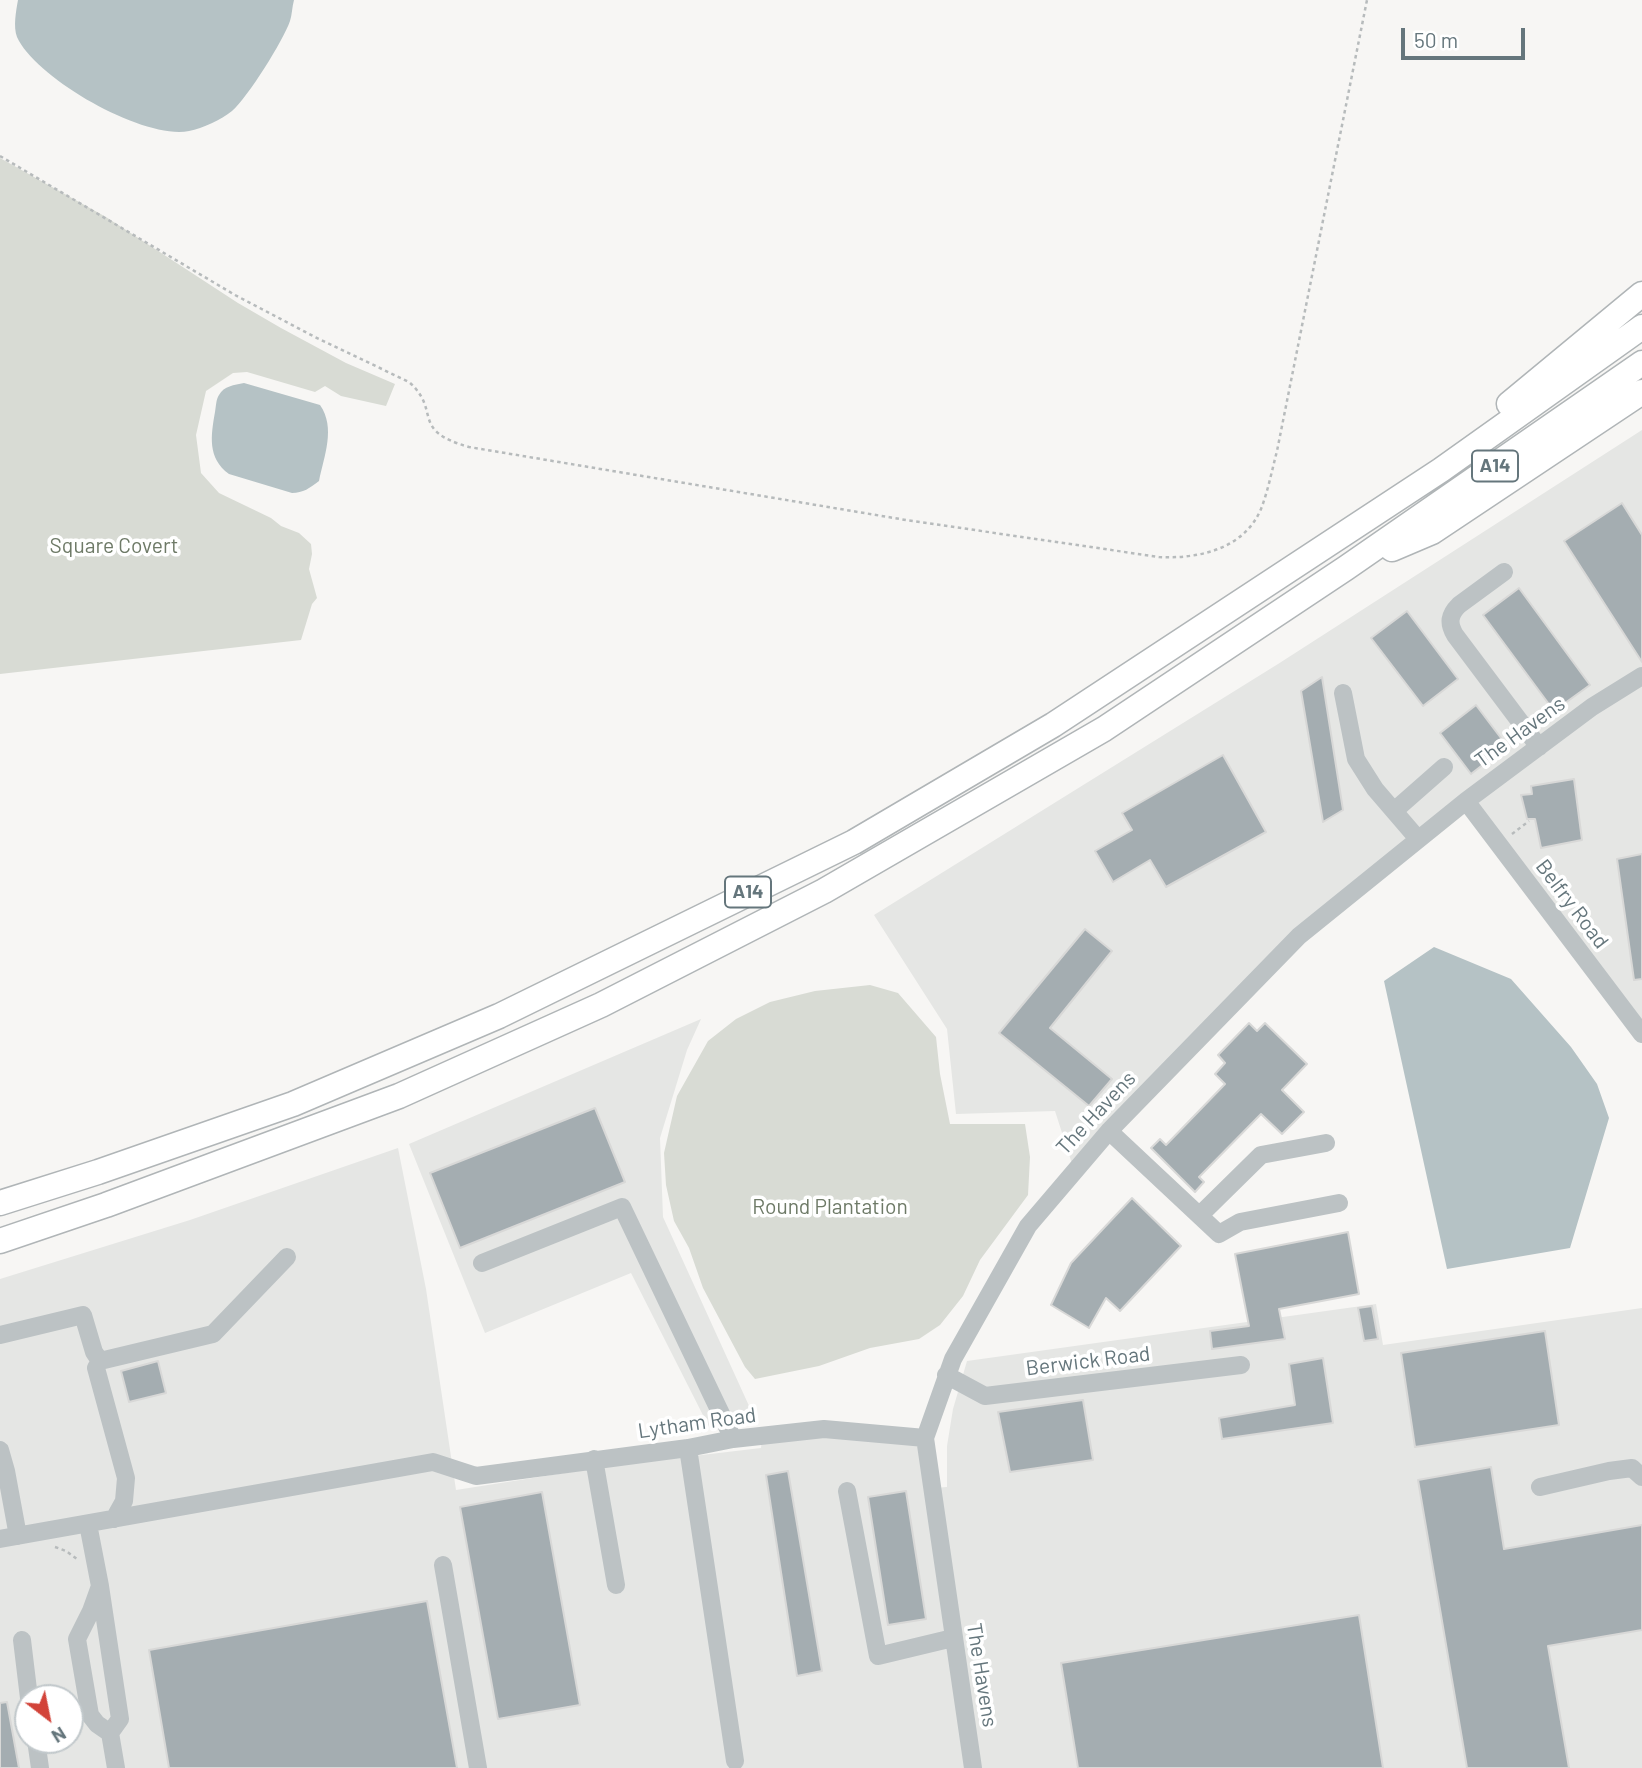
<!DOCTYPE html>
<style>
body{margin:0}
#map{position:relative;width:1642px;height:1768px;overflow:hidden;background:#f7f6f4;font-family:Barlow,sans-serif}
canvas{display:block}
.north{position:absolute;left:14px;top:1684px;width:70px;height:70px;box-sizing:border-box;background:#fff;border:2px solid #c1c8cb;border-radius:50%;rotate:148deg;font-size:19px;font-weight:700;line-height:28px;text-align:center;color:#65767c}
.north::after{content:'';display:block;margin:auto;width:24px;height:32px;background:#d24339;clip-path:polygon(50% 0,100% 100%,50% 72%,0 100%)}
.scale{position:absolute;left:1401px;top:28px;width:124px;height:32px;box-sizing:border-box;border:4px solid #65767c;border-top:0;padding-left:9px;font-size:21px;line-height:24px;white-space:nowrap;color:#65767c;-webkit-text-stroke:5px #fff;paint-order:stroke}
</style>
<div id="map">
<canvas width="1642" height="1768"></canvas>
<div class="north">N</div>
<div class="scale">50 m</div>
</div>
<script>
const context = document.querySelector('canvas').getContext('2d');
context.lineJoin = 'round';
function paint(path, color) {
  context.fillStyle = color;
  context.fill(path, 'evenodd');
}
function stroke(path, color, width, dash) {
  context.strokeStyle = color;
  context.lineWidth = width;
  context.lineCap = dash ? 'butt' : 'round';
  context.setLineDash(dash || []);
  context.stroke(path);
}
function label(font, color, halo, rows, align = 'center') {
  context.font = font + ' Barlow,sans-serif';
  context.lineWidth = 7;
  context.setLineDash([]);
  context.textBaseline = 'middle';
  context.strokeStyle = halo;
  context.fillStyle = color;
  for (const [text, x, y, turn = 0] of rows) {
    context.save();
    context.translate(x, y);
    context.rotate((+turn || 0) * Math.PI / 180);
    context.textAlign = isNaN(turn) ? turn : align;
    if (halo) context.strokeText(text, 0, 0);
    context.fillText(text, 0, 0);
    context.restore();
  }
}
paint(new Path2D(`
 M 1642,430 L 1642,1034 L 1465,801 L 1299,936 L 1074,1170 L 1055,1111 L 956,1114 L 947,1029 L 874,915 L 1278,664 Z
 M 701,1019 L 687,1050 L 660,1138 L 663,1217 L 755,1419 L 710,1429 L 631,1273 L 485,1333 L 409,1144 Z
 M 398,1148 L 426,1289 L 456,1490 L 609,1466 L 761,1448 L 762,1437 L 925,1438 L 933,1488 L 947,1487 L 947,1446 L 953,1409 L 967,1361 L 1376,1304 L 1383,1345 L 1642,1308 L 1642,1768 L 0,1768 L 0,1279 L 190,1220 ZM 28,1698 L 70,1698 L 70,1740 L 28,1740 Z`), '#e5e6e4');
paint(new Path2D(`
 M 0,158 L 106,217 L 238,303 L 281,328 L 346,363 L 395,384 L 386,406 L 341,396 L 325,386 L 315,392 L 247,372 L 233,373 L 206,391 L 196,435 L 201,473 L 219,493 L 271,518 L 281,526 L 299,533 L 311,544 L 312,554 L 309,569 L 317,598 L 312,604 L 301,640 L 0,674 Z
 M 870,985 L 898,993 L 936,1037 L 940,1074 L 950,1124 L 1025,1124 L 1030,1157 L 1028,1195 L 980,1260 L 963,1296 L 940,1325 L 919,1339 L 870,1348 L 819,1366 L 755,1379 L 745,1367 L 703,1288 L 689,1248 L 674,1221 L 666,1185 L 664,1153 L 677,1096 L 708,1041 L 736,1019 L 770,1002 L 815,991 Z`), '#d8dbd4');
paint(new Path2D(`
 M 18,0 L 294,0 C 292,7 292,15 290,21 C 283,41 248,97 232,111 C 221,120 203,128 189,131 C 144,140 36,79 17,37 C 13,27 16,11 18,0 Z
 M 244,383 L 320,405 C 336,428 324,456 319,481 C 310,488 303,493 292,493 L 229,474 C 207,458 211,435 215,412 C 216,407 216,399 219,395 C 224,386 234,385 244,383 Z
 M 1434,947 L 1511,979 L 1571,1047 L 1597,1084 L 1609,1118 L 1570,1248 L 1447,1269 L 1384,981 Z`), '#b5c2c5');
const building = new Path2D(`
 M 1622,503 L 1642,535 L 1642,662 L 1564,541 Z
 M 1519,588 L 1590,685 L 1554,711 L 1483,615 Z
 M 1407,611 L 1458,679 L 1423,706 L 1371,638 Z
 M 1322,677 L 1343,810 L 1323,822 L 1301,691 Z
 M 1476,705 L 1507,746 L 1471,774 L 1440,733 Z
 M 1223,755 L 1266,832 L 1166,887 L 1150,860 L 1113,882 L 1095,851 L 1132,830 L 1122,813 Z
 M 1574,779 L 1582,840 L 1541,848 L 1535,819 L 1527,819 L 1521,795 L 1532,794 L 1531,786 Z
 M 1642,854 L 1642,979 L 1634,980 L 1617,859 Z
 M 1085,929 L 1112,951 L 1050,1028 L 1112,1079 L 1089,1106 L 999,1033 Z
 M 1249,1023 L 1257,1031 L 1265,1023 L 1307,1064 L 1282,1090 L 1304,1112 L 1282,1134 L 1261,1114 L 1199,1177 L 1204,1182 L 1195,1192 L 1151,1148 L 1160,1139 L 1166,1145 L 1225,1084 L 1215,1074 L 1225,1063 L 1218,1055 Z
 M 595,1108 L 625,1182 L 460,1248 L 430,1173 Z
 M 1132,1198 L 1181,1246 L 1120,1311 L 1106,1298 L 1089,1328 L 1051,1305 L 1071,1263 Z
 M 1348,1232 L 1359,1294 L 1279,1309 L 1285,1339 L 1212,1349 L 1210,1331 L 1249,1326 L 1235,1254 Z
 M 1372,1306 L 1378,1339 L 1364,1341 L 1358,1308 Z
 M 1545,1331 L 1559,1425 L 1415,1447 L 1401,1353 Z
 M 1323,1358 L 1333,1423 L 1222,1439 L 1219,1418 L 1295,1405 L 1289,1364 Z
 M 158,1361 L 166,1393 L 129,1402 L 121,1371 Z
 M 1083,1400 L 1093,1460 L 1010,1472 L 998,1412 Z
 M 1491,1467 L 1504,1549 L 1642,1525 L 1642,1630 L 1548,1646 L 1569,1768 L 1467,1768 L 1418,1480 Z
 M 788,1471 L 822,1671 L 797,1676 L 766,1475 Z
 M 906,1491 L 926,1619 L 888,1625 L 868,1497 Z
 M 542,1492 L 580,1705 L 498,1719 L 460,1507 Z
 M 427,1601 L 457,1768 L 169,1768 L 149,1650 Z
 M 1359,1615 L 1383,1768 L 1078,1768 L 1061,1663 Z
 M 7,1702 L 19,1768 L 0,1768 L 0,1703 Z`);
paint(building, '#a4adb1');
stroke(building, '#d8d8d7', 2);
const highway = new Path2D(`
 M 1509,404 L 1642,294
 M 1392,549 L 1432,532 L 1642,392
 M 0,1203 L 98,1172 L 293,1104 L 499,1016 L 854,842 L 1053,725 L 1441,470 L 1642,327
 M 0,1241 L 106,1205 L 399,1096 L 601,1005 L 824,891 L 1104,729 L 1346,568 L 1642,363`);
stroke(highway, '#b0b5b7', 27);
stroke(new Path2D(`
 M 0,156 L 235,295 L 315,337 L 409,382 C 442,411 409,430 469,447 L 906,520 L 1159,557 C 1199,559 1244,549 1261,509 C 1268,491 1272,470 1277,451 L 1367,0
 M 1512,834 L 1529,821
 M 55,1547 L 66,1551 L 77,1559`), '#b7bbbc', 2.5, [3.5, 3.5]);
stroke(new Path2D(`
 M 1504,572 L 1459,605 C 1449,615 1448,623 1455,635 L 1539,747
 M 1343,693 L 1356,759 L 1375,789 L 1418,839
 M 1466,801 L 1642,1034
 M 1394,811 L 1444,767
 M 1109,1131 L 1219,1234 L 1240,1222 L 1339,1203
 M 1200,1215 L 1261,1155 L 1326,1143
 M 482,1263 L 622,1207 L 733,1439
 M 0,1335 L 83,1315 L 94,1352 L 100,1361
 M 946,1375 L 985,1396 L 1241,1365
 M 688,1448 L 735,1761
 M 0,1450 L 6,1471 L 18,1536
 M 594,1459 L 616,1585
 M 1540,1487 L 1609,1471 L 1632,1468 L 1642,1477
 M 847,1491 L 878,1656 L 953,1638
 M 114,1519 L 124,1501 L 126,1478 L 96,1368 L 100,1361 L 213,1334 L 287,1257
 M 88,1524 L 100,1586 L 120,1719 L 110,1733 L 97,1724 L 90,1715 L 77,1639 L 91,1611 L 100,1586
 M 0,1539 L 433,1462 L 476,1476 L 688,1448 L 733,1439 L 824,1429 L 925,1438
 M 443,1565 L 478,1768
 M 22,1640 L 29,1698
 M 110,1733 L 116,1768
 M 36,1740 L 40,1768
 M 973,1768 L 925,1438 L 953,1359 L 1028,1226 L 1109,1131 L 1299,936 L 1466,801 L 1592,707 L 1642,676`), '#bcc2c4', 18);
stroke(highway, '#fff', 24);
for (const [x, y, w] of [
 [1495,466,46],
 [748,892,46]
]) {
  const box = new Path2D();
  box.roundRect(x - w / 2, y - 15.5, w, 31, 5);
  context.fillStyle = '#fff';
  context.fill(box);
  stroke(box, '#65767c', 2);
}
label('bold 19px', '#65767c', null, [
 ["A14",1495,466],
 ["A14",748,892]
]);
label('21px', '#6e7a67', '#fff', [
 ["Square Covert",114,546],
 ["Round Plantation",830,1207]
]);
label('21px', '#65767c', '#fff', [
 ["The Havens",1520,732,-36],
 ["Belfry Road",1572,904,53],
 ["The Havens",1096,1113,-47],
 ["Berwick Road",1088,1361,-7],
 ["Lytham Road",697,1423,-8],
 ["The Havens",982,1675,81]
]);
</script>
